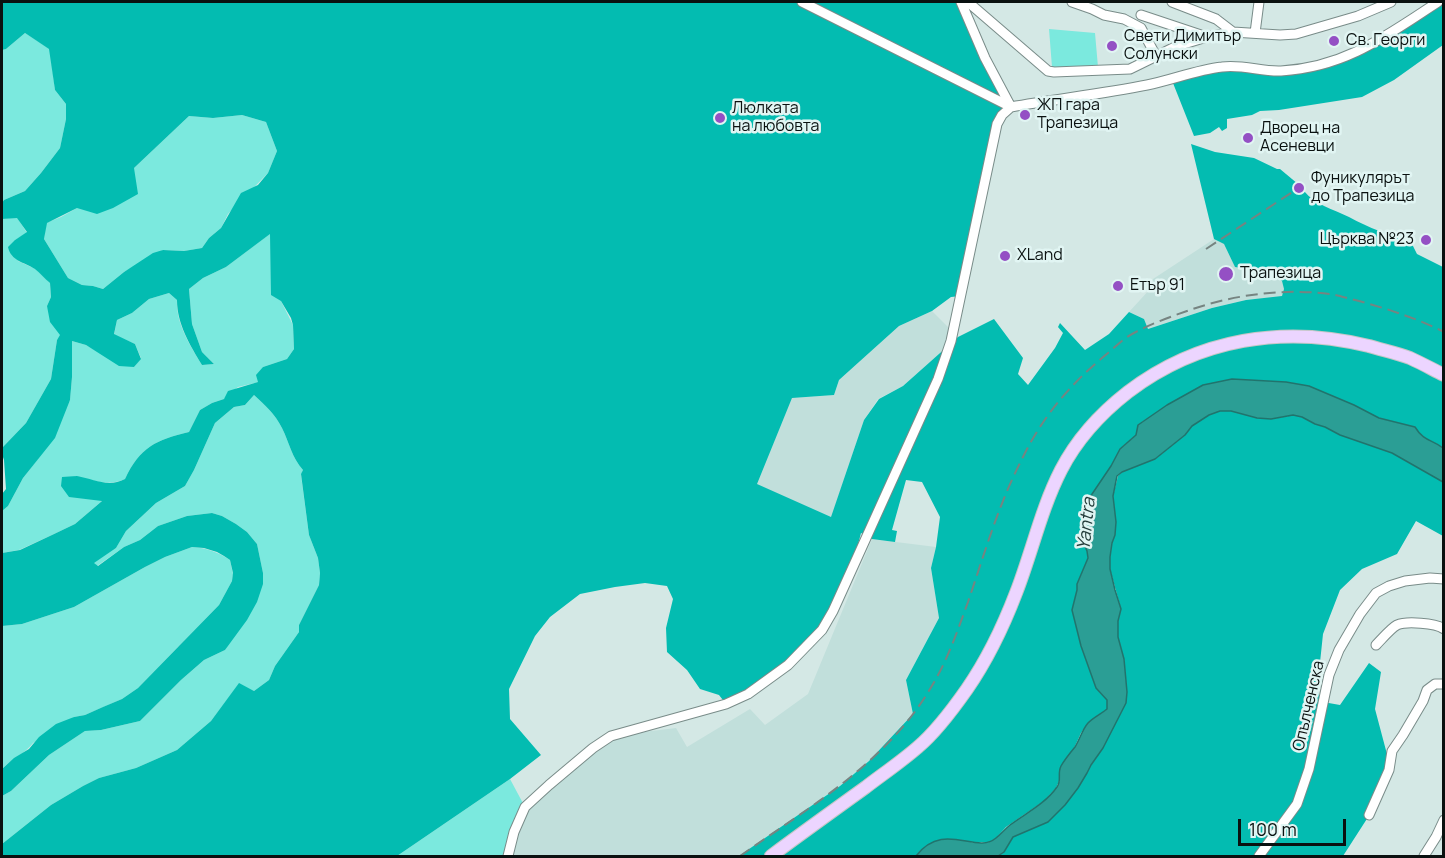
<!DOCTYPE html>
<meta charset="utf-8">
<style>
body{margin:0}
#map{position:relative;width:1445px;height:858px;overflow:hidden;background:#d4e8e5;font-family:Manrope,sans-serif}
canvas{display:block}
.frame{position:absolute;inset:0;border:3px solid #0a1110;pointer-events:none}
.scale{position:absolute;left:1238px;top:819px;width:108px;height:27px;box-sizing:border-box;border:3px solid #0a1110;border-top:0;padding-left:8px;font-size:18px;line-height:21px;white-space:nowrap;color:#0a1110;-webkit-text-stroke:4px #e1f5f3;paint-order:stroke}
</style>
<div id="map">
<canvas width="1445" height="858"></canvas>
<div class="frame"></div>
<div class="scale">100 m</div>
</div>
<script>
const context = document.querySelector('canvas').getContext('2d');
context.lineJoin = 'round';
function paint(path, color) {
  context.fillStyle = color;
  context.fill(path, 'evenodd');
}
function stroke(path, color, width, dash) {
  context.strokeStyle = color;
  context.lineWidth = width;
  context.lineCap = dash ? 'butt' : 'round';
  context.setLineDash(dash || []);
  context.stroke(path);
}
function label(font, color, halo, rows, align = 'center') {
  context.font = font + ' Manrope,sans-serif';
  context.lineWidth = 5;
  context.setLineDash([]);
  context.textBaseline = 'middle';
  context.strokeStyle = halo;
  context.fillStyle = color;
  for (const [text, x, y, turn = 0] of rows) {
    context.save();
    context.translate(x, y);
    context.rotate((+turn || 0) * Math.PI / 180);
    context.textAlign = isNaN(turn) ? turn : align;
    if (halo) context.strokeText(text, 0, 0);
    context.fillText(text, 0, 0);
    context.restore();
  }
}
paint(new Path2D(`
 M 1214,239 L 1224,244 L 1235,266 L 1267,272 L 1282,281 L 1284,289 L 1282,297 L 1246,300 L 1212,308 L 1148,329 L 1144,319 L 1129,312 L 1151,288 L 1153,279 Z
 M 932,311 L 958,337 L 903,386 L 878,399 L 864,420 L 831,518 L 756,484 L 792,398 L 834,395 L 839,380 L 899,326 Z
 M 872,539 L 936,547 L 931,568 L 939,618 L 906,680 L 913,714 L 891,740 L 869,761 L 840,786 L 740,856 L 508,856 L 525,807 L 611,736 L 676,728 L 687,747 L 750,709 L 765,725 L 808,694 Z`), '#c1dfdb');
paint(new Path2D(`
 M 1049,29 L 1095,33 L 1098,67 L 1052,67 Z
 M 25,33 L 50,49 L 55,90 L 66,104 L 66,119 L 60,148 L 41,173 L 25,191 L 4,200 L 2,203 L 2,50 L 6,49 Z
 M 242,115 L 266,122 L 277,151 L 268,173 L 228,214 L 221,228 L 209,238 L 202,248 L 184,251 L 163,250 L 124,272 L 103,289 L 93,286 L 82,285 L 68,278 L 44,239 L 46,223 L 61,217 L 77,208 L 134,168 L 189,116 L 213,118 Z
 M 17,217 L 27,233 L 15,240 L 18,261 L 36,269 L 50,283 L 51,297 L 47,306 L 61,335 L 57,340 L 51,379 L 26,423 L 2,448 L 2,219 Z
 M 271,233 L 281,301 L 293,325 L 294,349 L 287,359 L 263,367 L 259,382 L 238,387 L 224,399 L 212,403 L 200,410 L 189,432 C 156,440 140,447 125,479 C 108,487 92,480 74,476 L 103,500 L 75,524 L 52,535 L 19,550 L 2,553 L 2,511 L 8,506 L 23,478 L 37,460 L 70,400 L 72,377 L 72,341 L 86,345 L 102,354 L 134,367 L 141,358 L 135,344 L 114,335 L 117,320 L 132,313 L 149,299 L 169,293 L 177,300 C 176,324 190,345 202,365 L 214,364 L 202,352 L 192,324 L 189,289 L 203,278 L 226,267 Z
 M 254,395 C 265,405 275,414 282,428 C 289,442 292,458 303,470 L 301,475 L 309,535 L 318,558 L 320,573 L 319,585 L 299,625 L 299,632 L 275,666 L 269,680 L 254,691 L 239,684 L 211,721 L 177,750 L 136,768 L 99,778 L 83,786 L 51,805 L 2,844 L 2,796 L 11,791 L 49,755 L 85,731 L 101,730 L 140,721 L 181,680 L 204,660 L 225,650 L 263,573 L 257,544 L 247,532 L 236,524 L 222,516 L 212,513 L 187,516 L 158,526 L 140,540 L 124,547 L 97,566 L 93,563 L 116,548 L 126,531 L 156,503 L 185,486 L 194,470 L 215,423 L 234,407 L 245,405 Z
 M 192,547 C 207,548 218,552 230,560 L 233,574 L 232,581 L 219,605 L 138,688 L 122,699 L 85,715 L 74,717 L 33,743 C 25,754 11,759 2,769 L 2,626 L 22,624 L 74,607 L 145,567 L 165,557 Z
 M 510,779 L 525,807 L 508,856 L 397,856 Z`), '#7be9de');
paint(new Path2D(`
 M 2,2 L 961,2 L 1011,107 L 1002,115 L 961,296 L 951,297 L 932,311 L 899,326 L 839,380 L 834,395 L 792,398 L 757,484 L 831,517 L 864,420 L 879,399 L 903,386 L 958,337 L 994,319 L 1023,358 L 1018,374 L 1028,385 L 1055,348 L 1063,333 L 1058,327 L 1060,323 L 1085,350 L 1109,334 L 1129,312 L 1144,319 L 1148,329 L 1212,308 L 1246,300 L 1282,296 L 1284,289 L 1282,281 L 1267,272 L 1235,267 L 1224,244 L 1214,239 L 1191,144 L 1215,152 L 1254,158 L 1277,169 L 1280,169 L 1298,184 L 1295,186 L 1299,192 L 1304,191 C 1315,205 1333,209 1349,217 C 1369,228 1389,235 1411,242 L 1417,254 L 1443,267 L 1443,448 C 1432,439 1424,442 1415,427 L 1379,418 L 1354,405 L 1309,386 L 1286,382 L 1232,379 L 1203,385 L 1142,422 L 1136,435 L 1120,449 L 1083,519 L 1084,544 L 1087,551 L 1088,558 L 1077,584 L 1077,590 L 1072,610 L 1081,646 L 1096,688 L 1107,700 L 1107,709 L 1088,723 L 1081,733 L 1056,788 L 1044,801 L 1006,827 L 996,838 L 990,842 L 972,842 L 921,850 L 916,856 L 739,856 L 840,786 L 869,761 L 913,714 L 906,680 L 939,618 L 931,568 L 936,547 L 940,517 L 922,482 L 906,480 L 892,530 L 897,531 L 895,542 L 872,539 L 861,533 L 853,564 L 833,611 L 788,665 L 726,704 L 719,695 L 700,689 L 687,670 L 667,652 L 666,628 L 673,599 L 667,586 L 645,583 L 615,587 L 580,594 L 550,617 L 535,636 L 509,689 L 510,719 L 541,755 L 510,779 L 397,856 L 2,856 L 2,844 L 51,805 L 83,786 L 99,778 L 136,768 L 177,750 L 211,721 L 239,683 L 254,691 L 269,680 L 275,666 L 299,632 L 299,625 L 319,585 L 320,573 L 318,558 L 309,535 L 301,474 L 303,470 C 292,458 289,442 282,428 C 275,414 265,405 254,395 L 245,405 L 234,407 L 215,423 L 194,470 L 185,486 L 156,503 L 126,531 L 116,548 L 94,563 L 98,566 L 124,547 L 140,540 L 158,526 L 187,516 L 212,513 L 222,516 L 236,524 L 247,532 L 257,544 L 263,573 L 263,584 L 257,602 L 247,620 L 225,650 L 204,660 L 181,680 L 140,721 L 101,730 L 85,731 L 49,755 L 11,791 L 2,796 L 2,769 L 14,758 L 29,749 L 39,737 L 56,724 L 74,717 L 85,715 L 103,707 L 122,699 L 138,688 L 219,605 L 232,581 L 233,573 L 230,560 L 224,556 L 217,552 L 204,548 L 192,547 L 165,557 L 145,567 L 74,607 L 22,624 L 2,626 L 2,553 L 20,550 L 52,535 L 75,524 L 102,501 L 69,497 L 61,486 L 62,477 C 67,477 72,476 77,476 C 94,479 108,488 125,479 C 140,447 156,440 189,432 L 200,410 L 212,403 L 224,399 L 228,391 L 258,382 L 256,375 L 263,367 L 287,359 L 294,349 L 293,325 L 291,318 L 281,301 L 271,295 L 270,234 L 226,267 L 203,278 L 189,289 L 192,324 L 202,352 L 214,364 L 202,365 C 190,345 177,324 177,300 L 169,293 L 149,299 L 132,313 L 117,320 L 114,334 L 135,344 L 141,359 L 134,367 L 119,366 L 86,345 L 72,341 L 72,377 L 70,400 L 55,438 L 23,478 L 8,506 L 2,511 L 2,494 L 6,489 L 4,460 L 2,454 L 2,448 L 26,423 L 51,379 L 57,340 L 60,335 L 50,322 L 47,306 L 51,297 L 50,283 C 45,279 40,273 35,269 C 24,262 11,261 8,247 L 15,240 L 27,232 L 17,218 L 2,219 L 2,203 L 4,200 L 25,191 L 41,173 L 60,148 L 66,119 L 66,104 L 55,90 L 49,49 L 25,33 L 6,49 L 2,50 ZM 242,115 L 266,122 L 277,151 L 268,173 L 258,185 L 241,193 L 221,228 L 209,238 L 202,248 L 184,251 L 163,250 L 153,253 L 124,272 L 103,289 L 93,286 L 82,285 L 68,278 L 44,239 L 47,223 L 77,208 L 97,214 L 113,208 L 138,194 L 134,168 L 189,116 L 213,118 Z
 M 1438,2 L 1443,2 L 1443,45 L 1394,80 L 1362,97 L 1279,110 L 1260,111 L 1252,115 L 1227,119 L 1227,128 L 1222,131 L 1219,127 L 1210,133 L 1194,136 L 1171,78 L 1200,71 L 1268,71 L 1332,62 Z
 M 1220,411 L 1231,411 L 1257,418 L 1271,419 L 1294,415 L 1302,417 L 1315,424 L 1325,427 L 1340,435 L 1392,453 L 1443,482 L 1443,536 L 1416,521 L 1397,554 L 1362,569 L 1340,590 L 1323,634 L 1317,691 L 1323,702 L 1340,705 L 1369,663 L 1381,672 L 1375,709 L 1388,758 L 1372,811 L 1343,856 L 998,856 L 1004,852 L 1013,837 L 1022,833 L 1087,773 L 1091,765 L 1103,748 L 1114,724 L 1121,713 L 1127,692 L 1124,659 L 1118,637 L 1118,621 L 1121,609 L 1110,569 L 1110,557 L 1112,543 L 1115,535 L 1116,522 L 1113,496 L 1118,476 L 1122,472 L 1155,459 L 1185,435 L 1192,426 L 1209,415 Z`), '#03bcb1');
const water = new Path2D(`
 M 1232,379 L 1286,382 L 1309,386 L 1354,405 L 1379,418 L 1415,427 C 1424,442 1432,439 1443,448 L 1443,482 L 1392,453 L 1340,435 L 1325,427 L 1315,424 L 1302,417 L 1293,415 L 1271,419 L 1257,418 L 1231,411 L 1220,411 L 1209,415 L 1192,426 L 1185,435 L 1155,459 L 1122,472 L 1117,476 L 1113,496 L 1116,522 L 1115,535 L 1112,543 L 1110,557 L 1110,569 L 1115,590 L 1121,609 L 1118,621 L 1118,637 L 1124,659 L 1127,692 L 1126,703 L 1103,748 L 1091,765 L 1087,773 L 1078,788 L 1065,805 L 1048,822 L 1013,837 L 1004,852 L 998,856 L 916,856 C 944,820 976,855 996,838 C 1001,834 1005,829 1010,825 C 1026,813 1045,804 1057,787 C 1062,780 1057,774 1061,766 C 1065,759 1070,753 1075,747 C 1080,739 1082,730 1088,723 C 1094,717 1101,714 1107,709 L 1107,700 L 1096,688 L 1081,646 L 1072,610 L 1077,590 L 1077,584 L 1088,558 L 1087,551 L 1084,544 L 1083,532 L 1083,519 L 1088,500 L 1111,466 L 1120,449 L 1136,435 L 1138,425 L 1167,405 L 1203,385 Z`);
paint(water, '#2b9e95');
stroke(water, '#21746d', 1.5);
const minor = new Path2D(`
 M 802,2 L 1011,107
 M 961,2 L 985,58 L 1011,107
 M 968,2 L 1048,71 L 1054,72 L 1130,69 L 1177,46 L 1207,37 L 1233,32 L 1280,35 L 1296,34 L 1358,16 L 1391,2
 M 1072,2 L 1092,9 L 1104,15 L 1124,19 L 1141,28 L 1156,56
 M 1172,2 L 1216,19 L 1233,32
 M 1141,15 L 1207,37
 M 1255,33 L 1259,2
 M 1376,645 C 1381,640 1391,628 1397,625 C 1406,621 1436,623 1444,629
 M 1369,815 L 1389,770 L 1392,751 L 1403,735 L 1423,701 L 1427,690 L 1435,684 L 1444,684
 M 508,856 L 514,832 L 525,807 L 549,785 L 593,748 L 611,736 L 726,704 L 748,694 L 788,665 L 822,630 L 833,611 L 938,379 L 951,341 L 997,124 L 1002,115 L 1011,107 C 1056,99 1102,94 1147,85 C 1172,80 1196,70 1222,67 C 1242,64 1262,72 1281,71 C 1346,67 1386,36 1438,2
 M 1259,856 L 1297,804 L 1309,769 L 1329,675 L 1339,650 L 1360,614 L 1376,593 L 1389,586 L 1405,581 L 1430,578 L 1444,579
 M 1424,856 L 1436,837 L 1444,820`);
const major = new Path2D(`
 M 771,856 C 802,833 834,810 866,787 C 883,774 902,761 918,747 C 937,731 953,709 967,689 C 987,660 1003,627 1016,593 C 1032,552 1041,509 1061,470 C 1077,439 1101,413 1128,392 C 1199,338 1284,325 1369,346 C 1382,350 1397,353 1410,358 C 1421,363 1432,369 1444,375`);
stroke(minor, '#798c89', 11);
stroke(major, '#c4c6c6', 14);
stroke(minor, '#fff', 9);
stroke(major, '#ecd5ff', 12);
stroke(new Path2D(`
 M 1206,249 L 1297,189
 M 740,856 C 808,808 886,763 930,689 C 947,662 957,632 968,602 C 984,555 998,506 1021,461 C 1042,417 1070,384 1108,353 C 1114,348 1120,342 1127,337 C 1145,326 1167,318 1187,311 C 1232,295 1281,288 1330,294 C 1339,295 1349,299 1359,301 C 1388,309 1416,318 1444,332`), '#768481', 2, [12, 6]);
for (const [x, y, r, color] of [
 [1334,41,6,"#9450c4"],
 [1112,46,6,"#9450c4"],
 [1025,115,6,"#9450c4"],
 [720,118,6,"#9450c4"],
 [1248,138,6,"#9450c4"],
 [1299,188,6,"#9450c4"],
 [1426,240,6,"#9450c4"],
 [1005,256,6,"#9450c4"],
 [1226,274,8,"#9450c4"],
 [1118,286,6,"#9450c4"]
]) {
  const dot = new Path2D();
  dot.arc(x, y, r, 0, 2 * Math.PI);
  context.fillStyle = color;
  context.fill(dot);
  stroke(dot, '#e1f5f3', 2);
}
label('16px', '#0a1110', '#e1f5f3', [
 ["Свети Димитър",1124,37],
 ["Солунски",1124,55],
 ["Св. Георги",1346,41],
 ["ЖП гара",1037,106],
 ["Трапезица",1037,124],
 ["Люлката",732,109],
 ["на любовта",732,127],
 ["Дворец на",1260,129],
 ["Асеневци",1260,147],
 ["Фуникулярът",1311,179],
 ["до Трапезица",1311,197],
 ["Църква №23",1414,240,"right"],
 ["XLand",1017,256],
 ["Трапезица",1240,274],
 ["Етър 91",1130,286]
], 'left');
label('16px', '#0a1110', '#e1f5f3', [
 ["Опълченска",1309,706,-77]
]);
label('italic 18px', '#243c3a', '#e1f5f3', [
 ["Yantra",1087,524,-84]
]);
</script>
